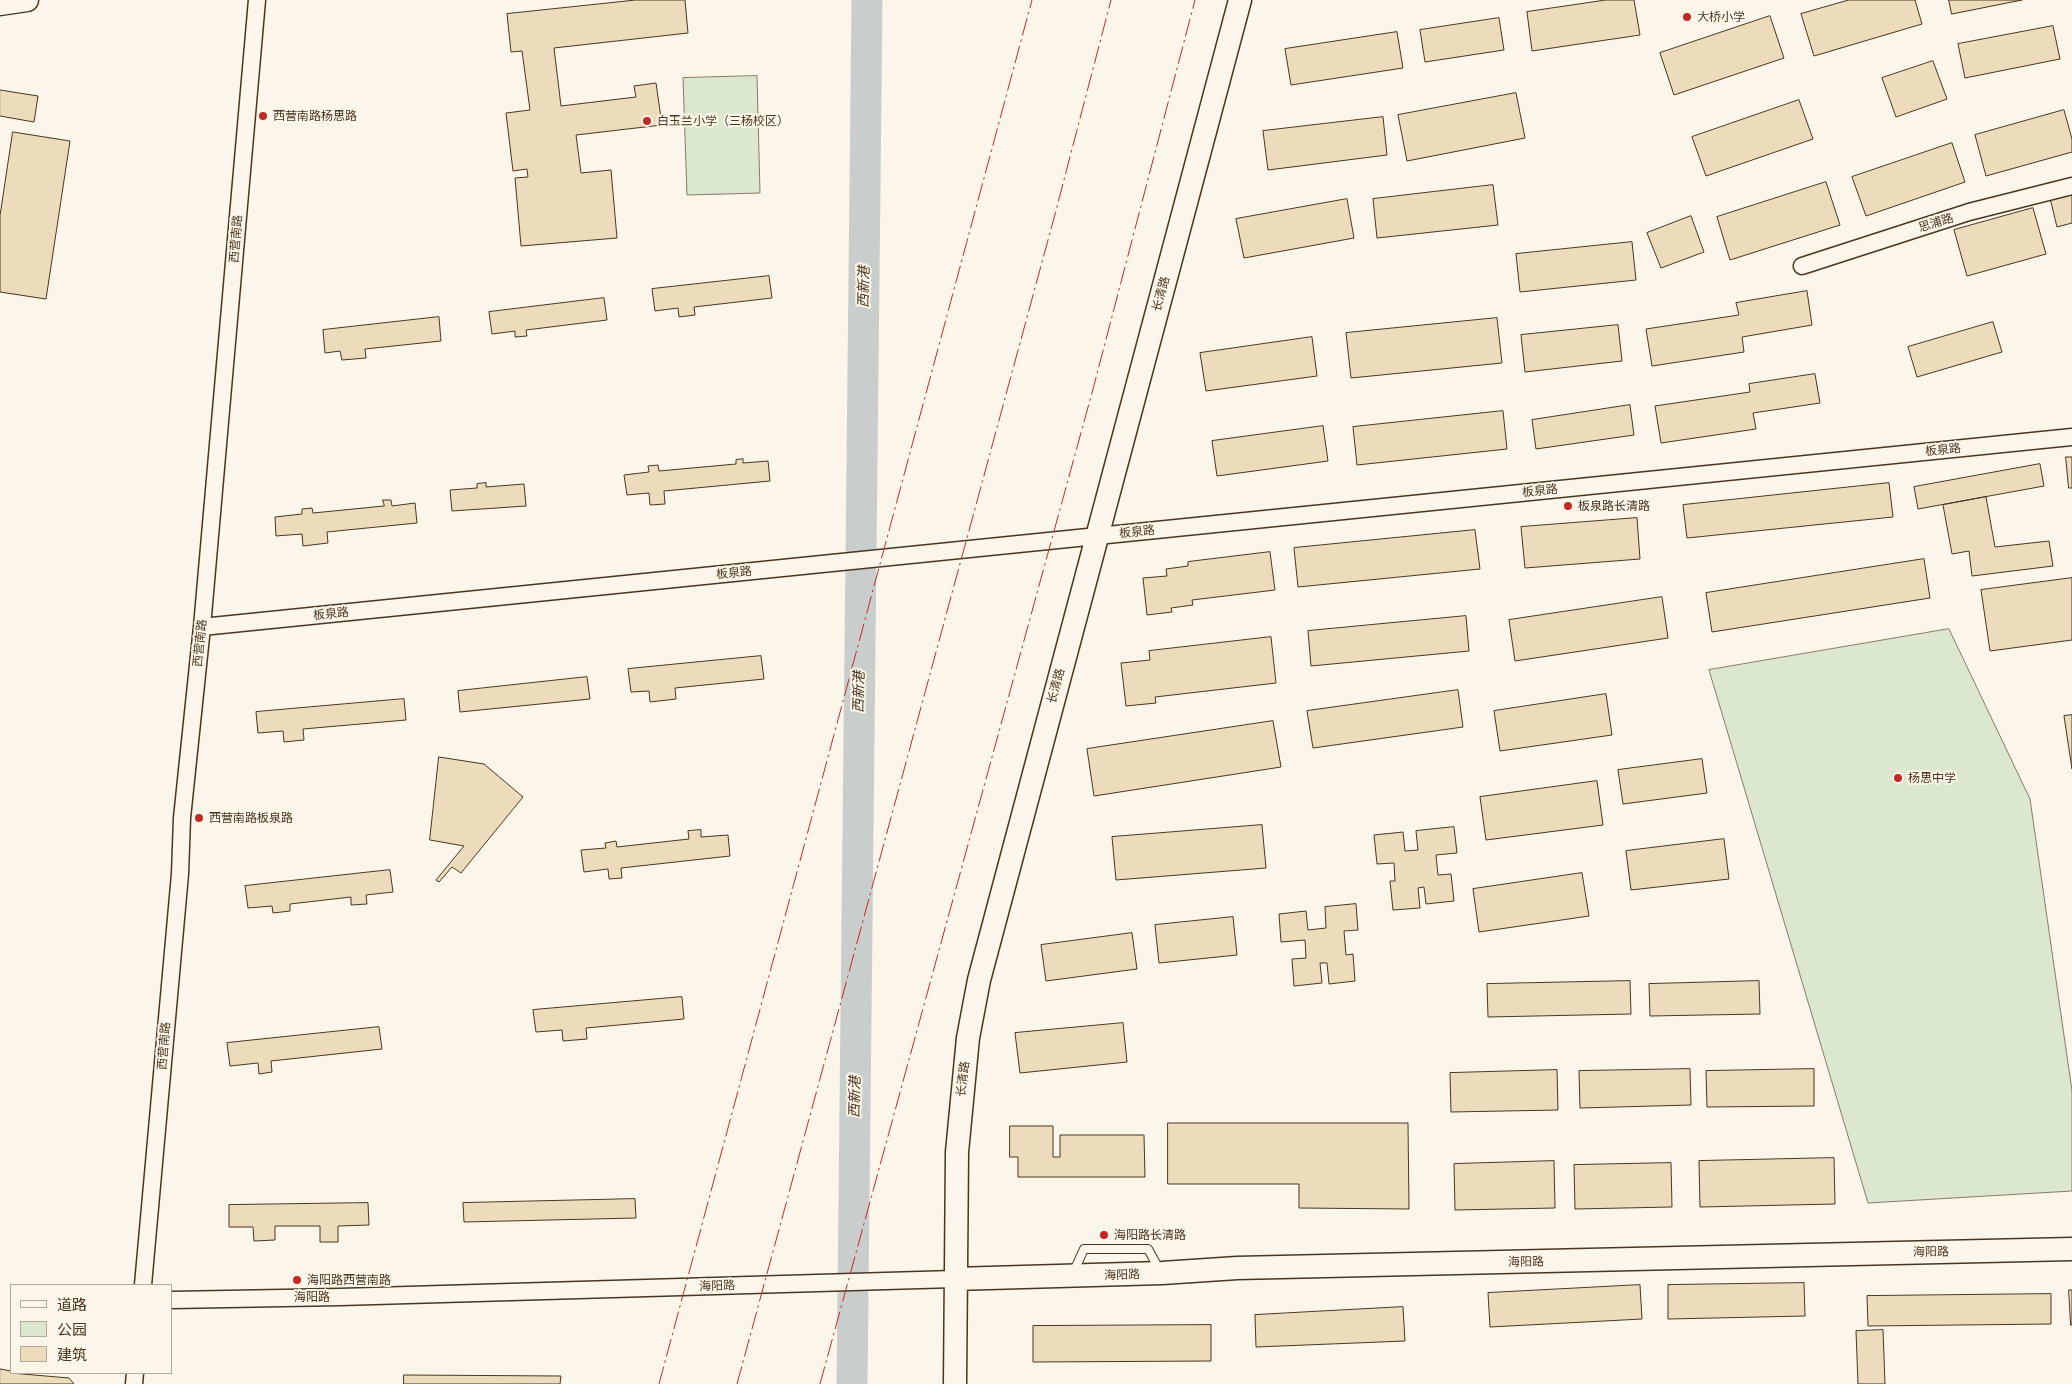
<!DOCTYPE html>
<meta charset="utf-8">
<style>
body{margin:0}
#map{position:relative;width:2072px;height:1384px;overflow:hidden;background:#fbf6e9;font-family:"Playfair Display","Noto Sans SC",serif}
canvas{display:block}
.legend{position:absolute;left:10px;top:1284px;width:162px;height:90px;box-sizing:border-box;background:#fbf6e9;border:1px solid #b4a999;margin:0;padding:6px 9px;list-style:none;font-size:15px;color:#4a3520}
.legend li{display:flex;align-items:center;gap:10px;height:25px}
.legend b{width:25px;border:1px solid #b4a999}
</style>
<div id="map">
<canvas width="2072" height="1384"></canvas>
<ul class="legend">
<li><b style="height:6px;background:#fbf6e9"></b>道路</li>
<li><b style="height:14px;background:#dce7d0"></b>公园</li>
<li><b style="height:14px;background:#ecdcbc"></b>建筑</li>
</ul>
</div>
<script>
const context = document.querySelector('canvas').getContext('2d');
context.lineJoin = 'round';
function paint(path, color) {
  context.fillStyle = color;
  context.fill(path, 'evenodd');
}
function stroke(path, color, width, dash) {
  context.strokeStyle = color;
  context.lineWidth = width;
  context.lineCap = dash ? 'butt' : 'round';
  context.setLineDash(dash || []);
  context.stroke(path);
}
function label(font, color, halo, rows, align = 'center') {
  context.font = font + ' "Playfair Display","Noto Sans SC",serif';
  context.lineWidth = 4;
  context.setLineDash([]);
  context.textBaseline = 'middle';
  context.strokeStyle = halo;
  context.fillStyle = color;
  for (const [text, x, y, turn = 0] of rows) {
    context.save();
    context.translate(x, y);
    context.rotate((+turn || 0) * Math.PI / 180);
    context.textAlign = isNaN(turn) ? turn : align;
    if (halo) context.strokeText(text, 0, 0);
    context.fillText(text, 0, 0);
    context.restore();
  }
}
const green = new Path2D(`
 M 757,76 L 760,193 L 687,195 L 683,78 Z
 M 1949,629 L 2030,799 L 2072,1091 L 2072,1191 L 1868,1203 L 1709,670 Z`);
paint(green, '#dce7d0');
stroke(green, '#887966', 1);
stroke(new Path2D(`
 M 852,1384 L 867,0`), '#c9cecd', 31);
const building = new Path2D(`
 M 636,0 L 685,0 L 688,33 L 554,48 L 561,106 L 636,97 L 634,86 L 656,83 L 662,125 L 576,135 L 581,173 L 611,170 L 617,238 L 521,246 L 515,178 L 528,177 L 527,169 L 513,171 L 506,113 L 530,110 L 522,51 L 511,52 L 507,14 Z
 M 1606,0 L 1634,0 L 1640,35 L 1532,51 L 1527,12 Z
 M 1849,0 L 1915,0 L 1922,24 L 1814,56 L 1801,14 Z
 M 1949,0 L 2022,0 L 1952,14 Z
 M 1770,16 L 1784,58 L 1674,95 L 1660,53 Z
 M 1499,18 L 1504,50 L 1425,62 L 1420,30 Z
 M 2053,26 L 2060,59 L 1965,78 L 1958,44 Z
 M 1397,32 L 1403,68 L 1291,85 L 1285,49 Z
 M 1933,61 L 1947,99 L 1896,117 L 1882,78 Z
 M 0,90 L 38,96 L 34,122 L 0,116 Z
 M 1516,93 L 1525,138 L 1407,161 L 1398,115 Z
 M 1799,100 L 1813,139 L 1706,176 L 1692,137 Z
 M 2064,110 L 2072,139 L 2072,152 L 1986,176 L 1975,135 Z
 M 1383,117 L 1387,155 L 1268,170 L 1263,131 Z
 M 13,132 L 70,141 L 46,299 L 0,292 L 0,216 Z
 M 1952,143 L 1965,182 L 1866,216 L 1852,177 Z
 M 1826,182 L 1840,225 L 1730,260 L 1717,217 Z
 M 1493,185 L 1498,225 L 1377,238 L 1373,199 Z
 M 2072,193 L 2072,223 L 2057,227 L 2050,198 Z
 M 1347,199 L 1354,238 L 1244,258 L 1236,219 Z
 M 2033,208 L 2046,254 L 1967,276 L 1954,230 Z
 M 1691,216 L 1704,252 L 1661,268 L 1647,233 Z
 M 1632,242 L 1636,280 L 1520,292 L 1516,254 Z
 M 769,276 L 772,298 L 694,307 L 695,315 L 679,317 L 678,308 L 655,311 L 652,289 Z
 M 1807,291 L 1812,325 L 1742,337 L 1744,352 L 1652,366 L 1646,329 L 1739,315 L 1736,303 Z
 M 604,298 L 607,320 L 526,330 L 527,336 L 515,337 L 515,331 L 492,334 L 489,312 Z
 M 439,317 L 441,341 L 365,349 L 366,358 L 342,360 L 340,351 L 325,353 L 323,330 Z
 M 1497,318 L 1502,363 L 1351,378 L 1346,333 Z
 M 1993,322 L 2002,352 L 1917,377 L 1908,347 Z
 M 1618,325 L 1622,361 L 1525,372 L 1521,335 Z
 M 1312,337 L 1317,376 L 1206,391 L 1200,353 Z
 M 1815,374 L 1820,403 L 1753,413 L 1756,429 L 1661,443 L 1655,406 L 1750,392 L 1749,384 Z
 M 1630,405 L 1634,435 L 1536,449 L 1532,420 Z
 M 1503,411 L 1507,449 L 1357,465 L 1353,427 Z
 M 1323,426 L 1328,461 L 1217,476 L 1212,441 Z
 M 2066,457 L 2072,457 L 2072,488 L 2069,488 Z
 M 743,459 L 743,463 L 768,461 L 770,481 L 664,491 L 665,504 L 650,505 L 649,493 L 627,495 L 624,475 L 649,472 L 648,466 L 658,465 L 659,471 L 736,464 L 736,460 Z
 M 2040,464 L 2044,486 L 1918,509 L 1914,487 Z
 M 486,483 L 486,487 L 524,484 L 526,506 L 452,511 L 450,490 L 477,488 L 477,484 Z
 M 1889,483 L 1893,517 L 1687,538 L 1683,505 Z
 M 1986,497 L 1995,547 L 2049,541 L 2053,566 L 1972,576 L 1969,551 L 1952,554 L 1943,505 Z
 M 383,500 L 391,500 L 392,506 L 415,503 L 417,523 L 327,532 L 328,543 L 303,546 L 302,534 L 276,536 L 275,517 L 302,514 L 302,509 L 312,508 L 313,513 L 384,506 Z
 M 1637,518 L 1640,559 L 1525,568 L 1521,527 Z
 M 1475,530 L 1480,569 L 1298,587 L 1294,548 Z
 M 1270,552 L 1275,590 L 1192,600 L 1193,605 L 1171,608 L 1172,612 L 1147,615 L 1143,578 L 1167,576 L 1166,569 L 1188,566 L 1188,562 Z
 M 1924,559 L 1930,598 L 1712,632 L 1706,593 Z
 M 2072,578 L 2072,640 L 1990,651 L 1981,590 Z
 M 1662,597 L 1668,638 L 1515,661 L 1509,620 Z
 M 1466,616 L 1469,651 L 1311,666 L 1308,631 Z
 M 1271,637 L 1276,683 L 1155,697 L 1156,703 L 1126,706 L 1121,663 L 1150,660 L 1149,651 Z
 M 761,656 L 764,679 L 675,688 L 676,699 L 650,702 L 649,691 L 631,692 L 628,669 Z
 M 587,677 L 590,699 L 460,712 L 458,691 Z
 M 1458,690 L 1463,727 L 1313,748 L 1307,711 Z
 M 1606,694 L 1612,735 L 1500,751 L 1494,711 Z
 M 404,699 L 406,720 L 303,729 L 304,740 L 284,742 L 283,731 L 258,733 L 256,712 Z
 M 2072,715 L 2072,769 L 2064,716 Z
 M 1273,721 L 1281,767 L 1094,796 L 1087,749 Z
 M 439,757 L 484,764 L 523,797 L 461,873 L 452,867 L 439,882 L 436,880 L 464,846 L 430,840 Z
 M 1702,759 L 1707,793 L 1623,804 L 1618,770 Z
 M 1597,781 L 1603,825 L 1486,840 L 1480,797 Z
 M 1262,825 L 1266,868 L 1116,880 L 1112,837 Z
 M 1454,827 L 1457,853 L 1436,855 L 1438,875 L 1451,874 L 1454,901 L 1426,904 L 1424,887 L 1418,888 L 1420,908 L 1393,910 L 1390,881 L 1395,881 L 1394,863 L 1377,864 L 1374,835 L 1403,832 L 1405,851 L 1418,850 L 1416,831 Z
 M 701,830 L 701,837 L 728,835 L 730,856 L 621,868 L 622,878 L 609,879 L 608,869 L 584,872 L 581,850 L 606,848 L 605,843 L 616,841 L 617,847 L 689,839 L 688,831 Z
 M 1724,839 L 1729,879 L 1631,890 L 1626,851 Z
 M 390,870 L 393,892 L 366,895 L 367,904 L 351,905 L 351,897 L 290,904 L 290,911 L 273,913 L 272,906 L 248,908 L 245,886 Z
 M 1582,873 L 1589,916 L 1479,932 L 1473,889 Z
 M 1356,904 L 1358,930 L 1344,931 L 1346,955 L 1353,954 L 1355,981 L 1329,984 L 1327,963 L 1320,963 L 1322,983 L 1294,986 L 1292,959 L 1306,958 L 1305,940 L 1281,942 L 1279,914 L 1306,911 L 1308,930 L 1326,928 L 1325,907 Z
 M 1233,917 L 1237,955 L 1159,963 L 1155,925 Z
 M 1132,933 L 1137,969 L 1046,981 L 1041,945 Z
 M 1630,981 L 1631,1014 L 1488,1017 L 1487,984 Z
 M 1759,981 L 1760,1014 L 1650,1016 L 1649,984 Z
 M 682,997 L 684,1019 L 586,1028 L 587,1039 L 563,1041 L 562,1030 L 536,1032 L 533,1010 Z
 M 1123,1023 L 1127,1062 L 1020,1073 L 1015,1033 Z
 M 379,1027 L 382,1049 L 271,1061 L 272,1072 L 259,1074 L 258,1063 L 230,1066 L 227,1043 Z
 M 1690,1069 L 1691,1105 L 1580,1108 L 1579,1071 Z
 M 1814,1069 L 1814,1106 L 1707,1107 L 1706,1071 Z
 M 1557,1070 L 1558,1110 L 1451,1112 L 1450,1073 Z
 M 1168,1123 L 1408,1123 L 1409,1209 L 1299,1208 L 1299,1184 L 1168,1184 Z
 M 1010,1126 L 1053,1126 L 1053,1157 L 1060,1157 L 1060,1135 L 1144,1135 L 1145,1177 L 1018,1177 L 1018,1157 L 1010,1157 Z
 M 1834,1158 L 1835,1204 L 1700,1207 L 1699,1161 Z
 M 1554,1161 L 1555,1208 L 1455,1210 L 1454,1164 Z
 M 1671,1163 L 1672,1207 L 1575,1209 L 1574,1165 Z
 M 635,1199 L 636,1218 L 464,1222 L 463,1203 Z
 M 368,1203 L 369,1225 L 338,1226 L 338,1242 L 320,1242 L 320,1226 L 275,1226 L 275,1240 L 254,1241 L 253,1227 L 229,1227 L 229,1205 Z
 M 1804,1283 L 1805,1316 L 1668,1319 L 1668,1285 Z
 M 1640,1285 L 1642,1319 L 1490,1327 L 1488,1293 Z
 M 2069,1290 L 2072,1290 L 2072,1325 L 2071,1325 Z
 M 2051,1294 L 2051,1324 L 1868,1326 L 1867,1296 Z
 M 1403,1307 L 1405,1341 L 1256,1347 L 1255,1315 Z
 M 1211,1325 L 1211,1361 L 1033,1362 L 1033,1326 Z
 M 1883,1330 L 1885,1384 L 1858,1384 L 1856,1331 Z
 M 0,1369 L 11,1371 L 11,1373 L 69,1378 L 74,1384 L 0,1384 Z
 M 404,1375 L 561,1376 L 560,1384 L 404,1384 Z`);
paint(building, '#ecdcbc');
stroke(building, '#4a3520', 1);
const lane = new Path2D(`
 M 1073,1273 L 1084,1249 L 1148,1249 L 1159,1269`);
const street = new Path2D(`
 M 1802,266 L 1969,212 L 2072,186
 M 202,627 L 2072,437
 M 143,1285 L 180,874 L 182,818 L 202,627 L 257,0
 M 171,1300 L 340,1297 L 954,1279
 M 134,1384 L 135,1373`);
const secondary = new Path2D(`
 M 0,4 L 27,0
 M 954,1279 L 1162,1273 L 1237,1268 L 2072,1249
 M 955,1384 L 957,1152 L 968,1038 L 979,980 L 1240,0`);
stroke(lane, '#4a3520', 10);
stroke(street, '#4a3520', 19);
stroke(secondary, '#4a3520', 25);
stroke(lane, '#fbf6e9', 8);
stroke(street, '#fbf6e9', 16);
stroke(secondary, '#fbf6e9', 22);
stroke(new Path2D(`
 M 659,1384 L 1032,0
 M 737,1384 L 1054,218 L 1111,0
 M 820,1384 L 1093,389 L 1195,0`), '#c62828', 1, [18, 4, 2.5, 4]);
for (const [x, y, r, color] of [
 [1687,17,5,"#c62828"],
 [263,116,5,"#c62828"],
 [647,121,5,"#c62828"],
 [1568,506,5,"#c62828"],
 [1898,778,5,"#c62828"],
 [199,818,5,"#c62828"],
 [1104,1235,5,"#c62828"],
 [297,1280,5,"#c62828"]
]) {
  const dot = new Path2D();
  dot.arc(x, y, r, 0, 2 * Math.PI);
  context.fillStyle = color;
  context.fill(dot);
  stroke(dot, '#fbf6e9', 2);
}
label('12px', '#4a3520', '#fbf6e9', [
 ["大桥小学",1697,17],
 ["西营南路杨思路",273,116],
 ["白玉兰小学（三杨校区）",657,121],
 ["板泉路长清路",1578,506],
 ["杨思中学",1908,778],
 ["西营南路板泉路",209,818],
 ["海阳路长清路",1114,1235],
 ["海阳路西营南路",307,1280]
], 'left');
label('12px', '#4a3520', '#fbf6e9', [
 ["思浦路",1936,223,-17],
 ["西营南路",236,239,-85],
 ["长清路",1161,294,-75],
 ["板泉路",1943,450,-6],
 ["板泉路",1540,491,-6],
 ["板泉路",1137,532,-6],
 ["板泉路",734,573,-6],
 ["板泉路",331,614,-6],
 ["西营南路",200,643,-84],
 ["长清路",1056,686,-75],
 ["西营南路",164,1046,-85],
 ["长清路",963,1079,-83],
 ["海阳路",1931,1252,-1],
 ["海阳路",1526,1262,-1],
 ["海阳路",1122,1275,-2],
 ["海阳路",717,1286,-2],
 ["海阳路",312,1297]
]);
label('italic 14px', '#4a3520', '#fbf6e9', [
 ["西新港",864,287,-89],
 ["西新港",859,692,-89],
 ["西新港",855,1097,-89]
]);
</script>
